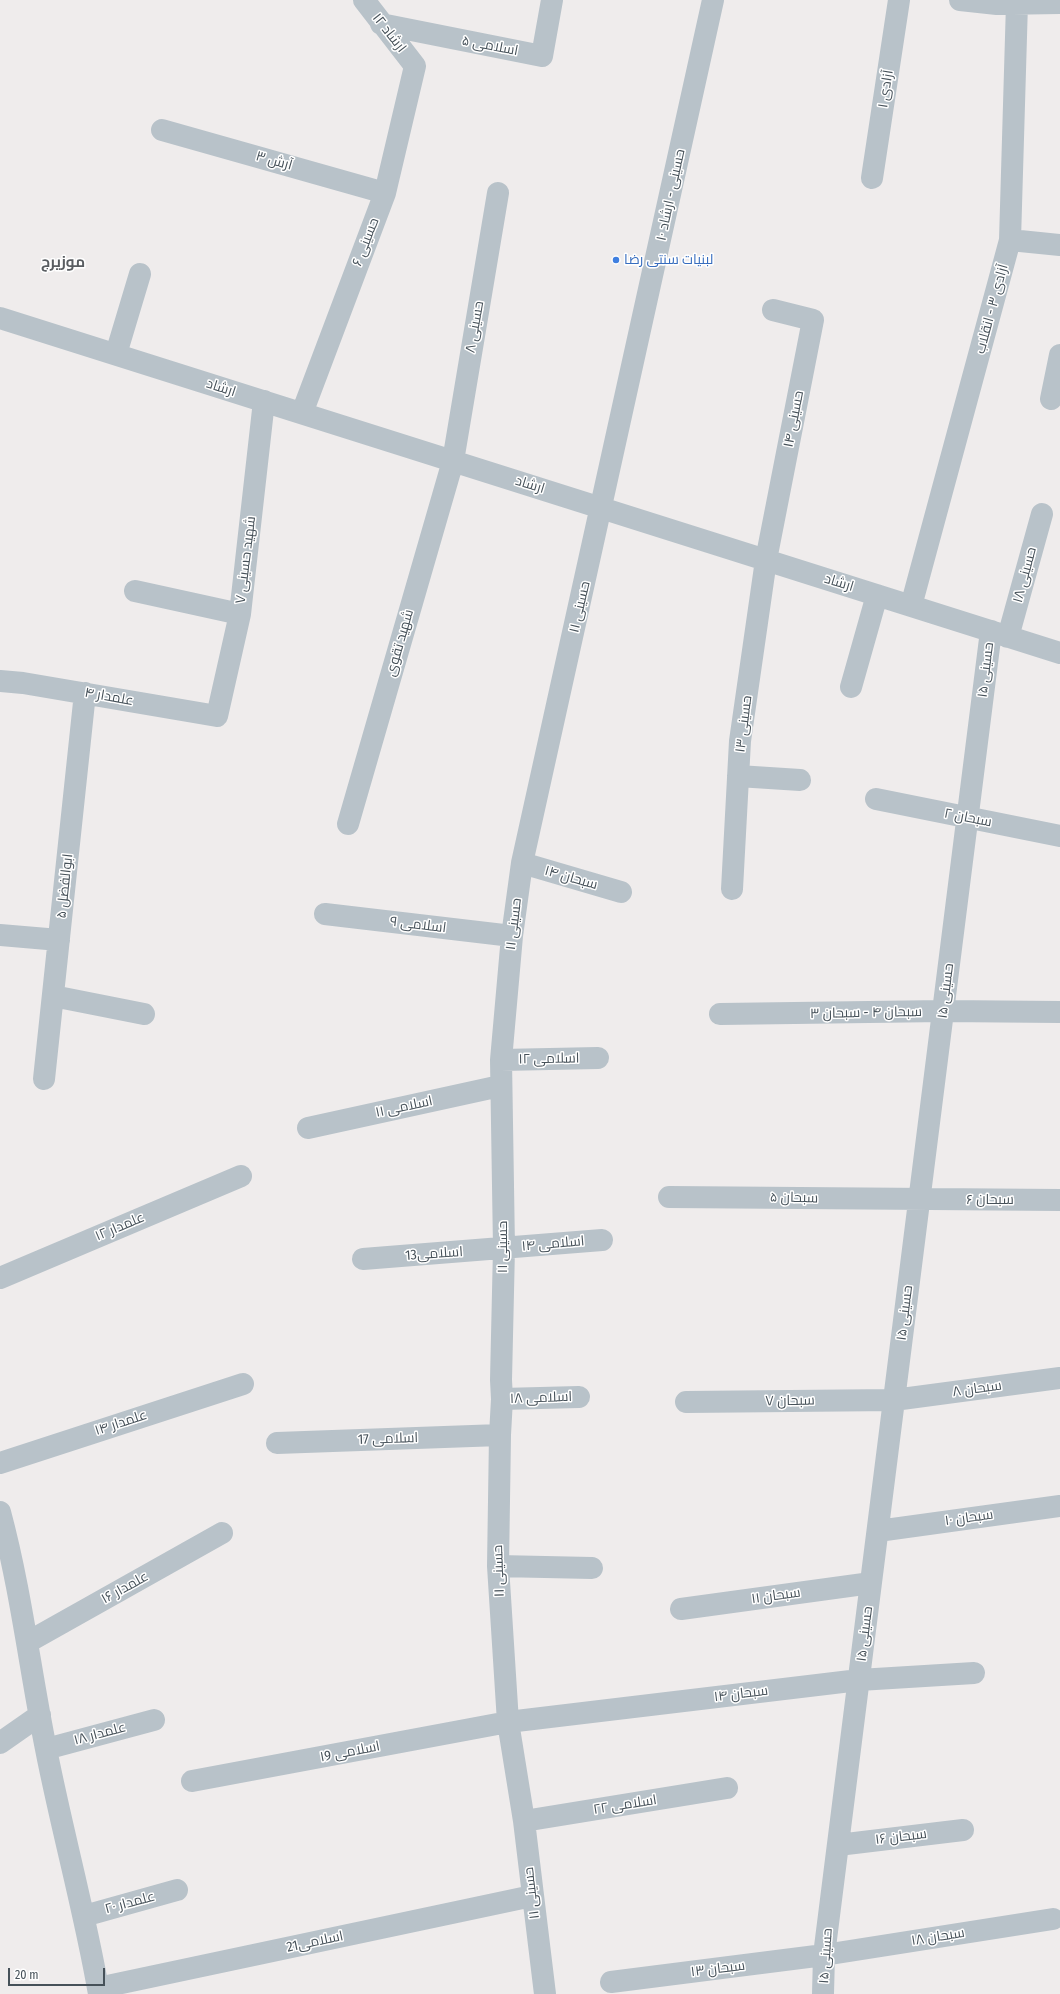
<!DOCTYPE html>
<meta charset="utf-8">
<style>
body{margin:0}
#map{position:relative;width:1060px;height:1994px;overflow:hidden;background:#efecec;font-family:"Fira Sans Condensed",sans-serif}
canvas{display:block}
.scale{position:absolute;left:8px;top:1968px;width:97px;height:18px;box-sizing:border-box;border:2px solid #465159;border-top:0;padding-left:5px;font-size:12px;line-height:14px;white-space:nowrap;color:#465159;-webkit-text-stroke:3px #fff;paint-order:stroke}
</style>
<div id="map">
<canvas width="1060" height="1994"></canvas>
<div class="scale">20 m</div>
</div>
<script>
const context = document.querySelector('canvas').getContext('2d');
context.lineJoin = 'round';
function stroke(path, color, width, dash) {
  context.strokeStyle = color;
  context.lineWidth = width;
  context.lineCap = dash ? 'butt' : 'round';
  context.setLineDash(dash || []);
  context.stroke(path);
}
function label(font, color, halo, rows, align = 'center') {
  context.font = font + ' "Fira Sans Condensed",Cairo,sans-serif';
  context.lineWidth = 3;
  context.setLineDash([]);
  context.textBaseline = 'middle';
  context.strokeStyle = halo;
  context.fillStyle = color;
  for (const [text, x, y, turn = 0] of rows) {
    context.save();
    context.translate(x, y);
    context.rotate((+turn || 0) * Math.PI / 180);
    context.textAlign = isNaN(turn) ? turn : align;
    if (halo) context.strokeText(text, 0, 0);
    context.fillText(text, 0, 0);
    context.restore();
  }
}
stroke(new Path2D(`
 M 960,0 L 997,4 L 1060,3
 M 381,24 L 542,56 L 552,0
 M 162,130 L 385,193
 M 872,178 L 899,0
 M 1010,240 L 1060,245
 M 0,318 L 1060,653
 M 116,354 L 140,274
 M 1051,399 L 1060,355
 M 302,413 L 385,193 L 415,66 L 364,0
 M 135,591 L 240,614
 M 911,606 L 1010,240 L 1017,3
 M 1008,637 L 1042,514
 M 0,681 L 23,683 L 217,716 L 240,614 L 264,401
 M 851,687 L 877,595
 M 738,776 L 800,780
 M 876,799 L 1060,836
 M 348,824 L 453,461 L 498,193
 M 522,863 L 621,892
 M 732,889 L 740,741 L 766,560 L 813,320 L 773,310
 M 325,914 L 512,936
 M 0,935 L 59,940
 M 53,996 L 144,1014
 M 720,1014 L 943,1011 L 1060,1012
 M 501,1060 L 598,1058
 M 44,1079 L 85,693
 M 308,1128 L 500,1086
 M 669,1197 L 1060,1200
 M 363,1259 L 602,1240
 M 0,1278 L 241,1176
 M 502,1399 L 579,1397
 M 686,1402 L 894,1400 L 1060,1378
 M 277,1443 L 500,1435
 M 0,1463 L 243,1384
 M 0,1512 C 21,1590 30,1670 46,1749 C 62,1831 85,1912 99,1994
 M 878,1531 L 1060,1506
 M 498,1566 L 592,1568
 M 681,1609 L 871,1583
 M 28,1642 L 222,1533
 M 0,1743 L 40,1715
 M 46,1749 L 154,1720
 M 192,1781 L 508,1722 L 859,1680 L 974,1673
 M 524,1821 L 727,1788
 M 838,1845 L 963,1830
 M 84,1916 L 177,1890
 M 611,1982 L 824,1955 L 1053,1919
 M 98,1988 L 532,1896
 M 545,1994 L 524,1821 L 508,1722 L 498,1566 L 500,1435 L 502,1399 L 501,1380 L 504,1248 L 501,1060 L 512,936 L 522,863 L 713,0
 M 823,1994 L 824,1955 L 991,631`), '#b8c2c9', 22);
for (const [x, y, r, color] of [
 [616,260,4,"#3f7fe0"]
]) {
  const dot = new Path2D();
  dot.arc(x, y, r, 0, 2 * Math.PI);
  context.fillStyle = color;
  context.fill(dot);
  stroke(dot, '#fff', 1.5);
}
label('14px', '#465159', '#fff', [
 ["ارشاد ۱۲",389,33,52],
 ["اسلامی ۵",490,46,11],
 ["آزادی ۱",886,89,-81],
 ["آرش ۳",274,161,16],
 ["حسینی - ارشاد ۱۰",671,195,-78],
 ["حسینی ۶",366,242,-69],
 ["آزادی ۳ - انقلاب",992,309,-75],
 ["حسینی ۸",475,327,-80],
 ["ارشاد",221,388,18],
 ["حسینی ۱۴",794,419,-79],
 ["ارشاد",530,485,17],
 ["شهید حسینی ۷",246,560,-83],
 ["حسینی ۱۸",1025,575,-75],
 ["ارشاد",839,583,17],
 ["حسینی ۱۱",580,607,-77],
 ["شهید تقوی",400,643,-74],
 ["حسینی ۱۵",986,670,-83],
 ["علمدار ۴",109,697,10],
 ["حسینی ۱۳",744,724,-83],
 ["سبحان ۲",968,818,11],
 ["سبحان ۱۴",571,878,16],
 ["ابوالفضل ۵",65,886,-84],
 ["حسینی ۱۱",514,924,-83],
 ["اسلامی ۹",418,925,7],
 ["حسینی ۱۵",946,991,-83],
 ["سبحان ۴ - سبحان ۳",866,1013,-1],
 ["اسلامی ۱۲",549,1059,-1],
 ["اسلامی ۱۱",404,1107,-12],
 ["سبحان ۵",794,1198,1],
 ["سبحان ۶",990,1200],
 ["علمدار ۱۲",120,1227,-23],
 ["اسلامی ۱۴",553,1244,-5],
 ["حسینی ۱۱",503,1247,-90],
 ["اسلامی13",434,1254,-4],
 ["حسینی ۱۵",905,1313,-83],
 ["سبحان ۸",977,1389,-8],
 ["اسلامی ۱۸",541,1398,-2],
 ["سبحان ۷",790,1401,-1],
 ["علمدار ۱۴",121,1423,-18],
 ["اسلامی 17",388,1439,-2],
 ["سبحان ۱۰",969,1518,-8],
 ["حسینی ۱۱",499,1571,-92],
 ["علمدار ۱۶",125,1588,-29],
 ["سبحان ۱۱",776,1596,-8],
 ["حسینی ۱۵",865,1634,-83],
 ["سبحان ۱۴",741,1694,-7],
 ["علمدار ۱۸",100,1734,-15],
 ["اسلامی ۱9",350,1752,-11],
 ["اسلامی ۲۲",625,1805,-9],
 ["سبحان ۱۶",901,1837,-7],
 ["حسینی ۱۱",532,1893,-97],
 ["علمدار ۲۰",130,1903,-15],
 ["سبحان ۱۸",938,1937,-9],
 ["اسلامی21",315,1942,-12],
 ["حسینی ۱۵",826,1956,-86],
 ["سبحان ۱۳",718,1969,-7]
]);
label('14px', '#366cbe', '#fff', [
 ["لبنیات سنتی رضا",624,260]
], 'left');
label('bold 15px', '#595d61', '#fff', [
 ["موزیرج",63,263]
]);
</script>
